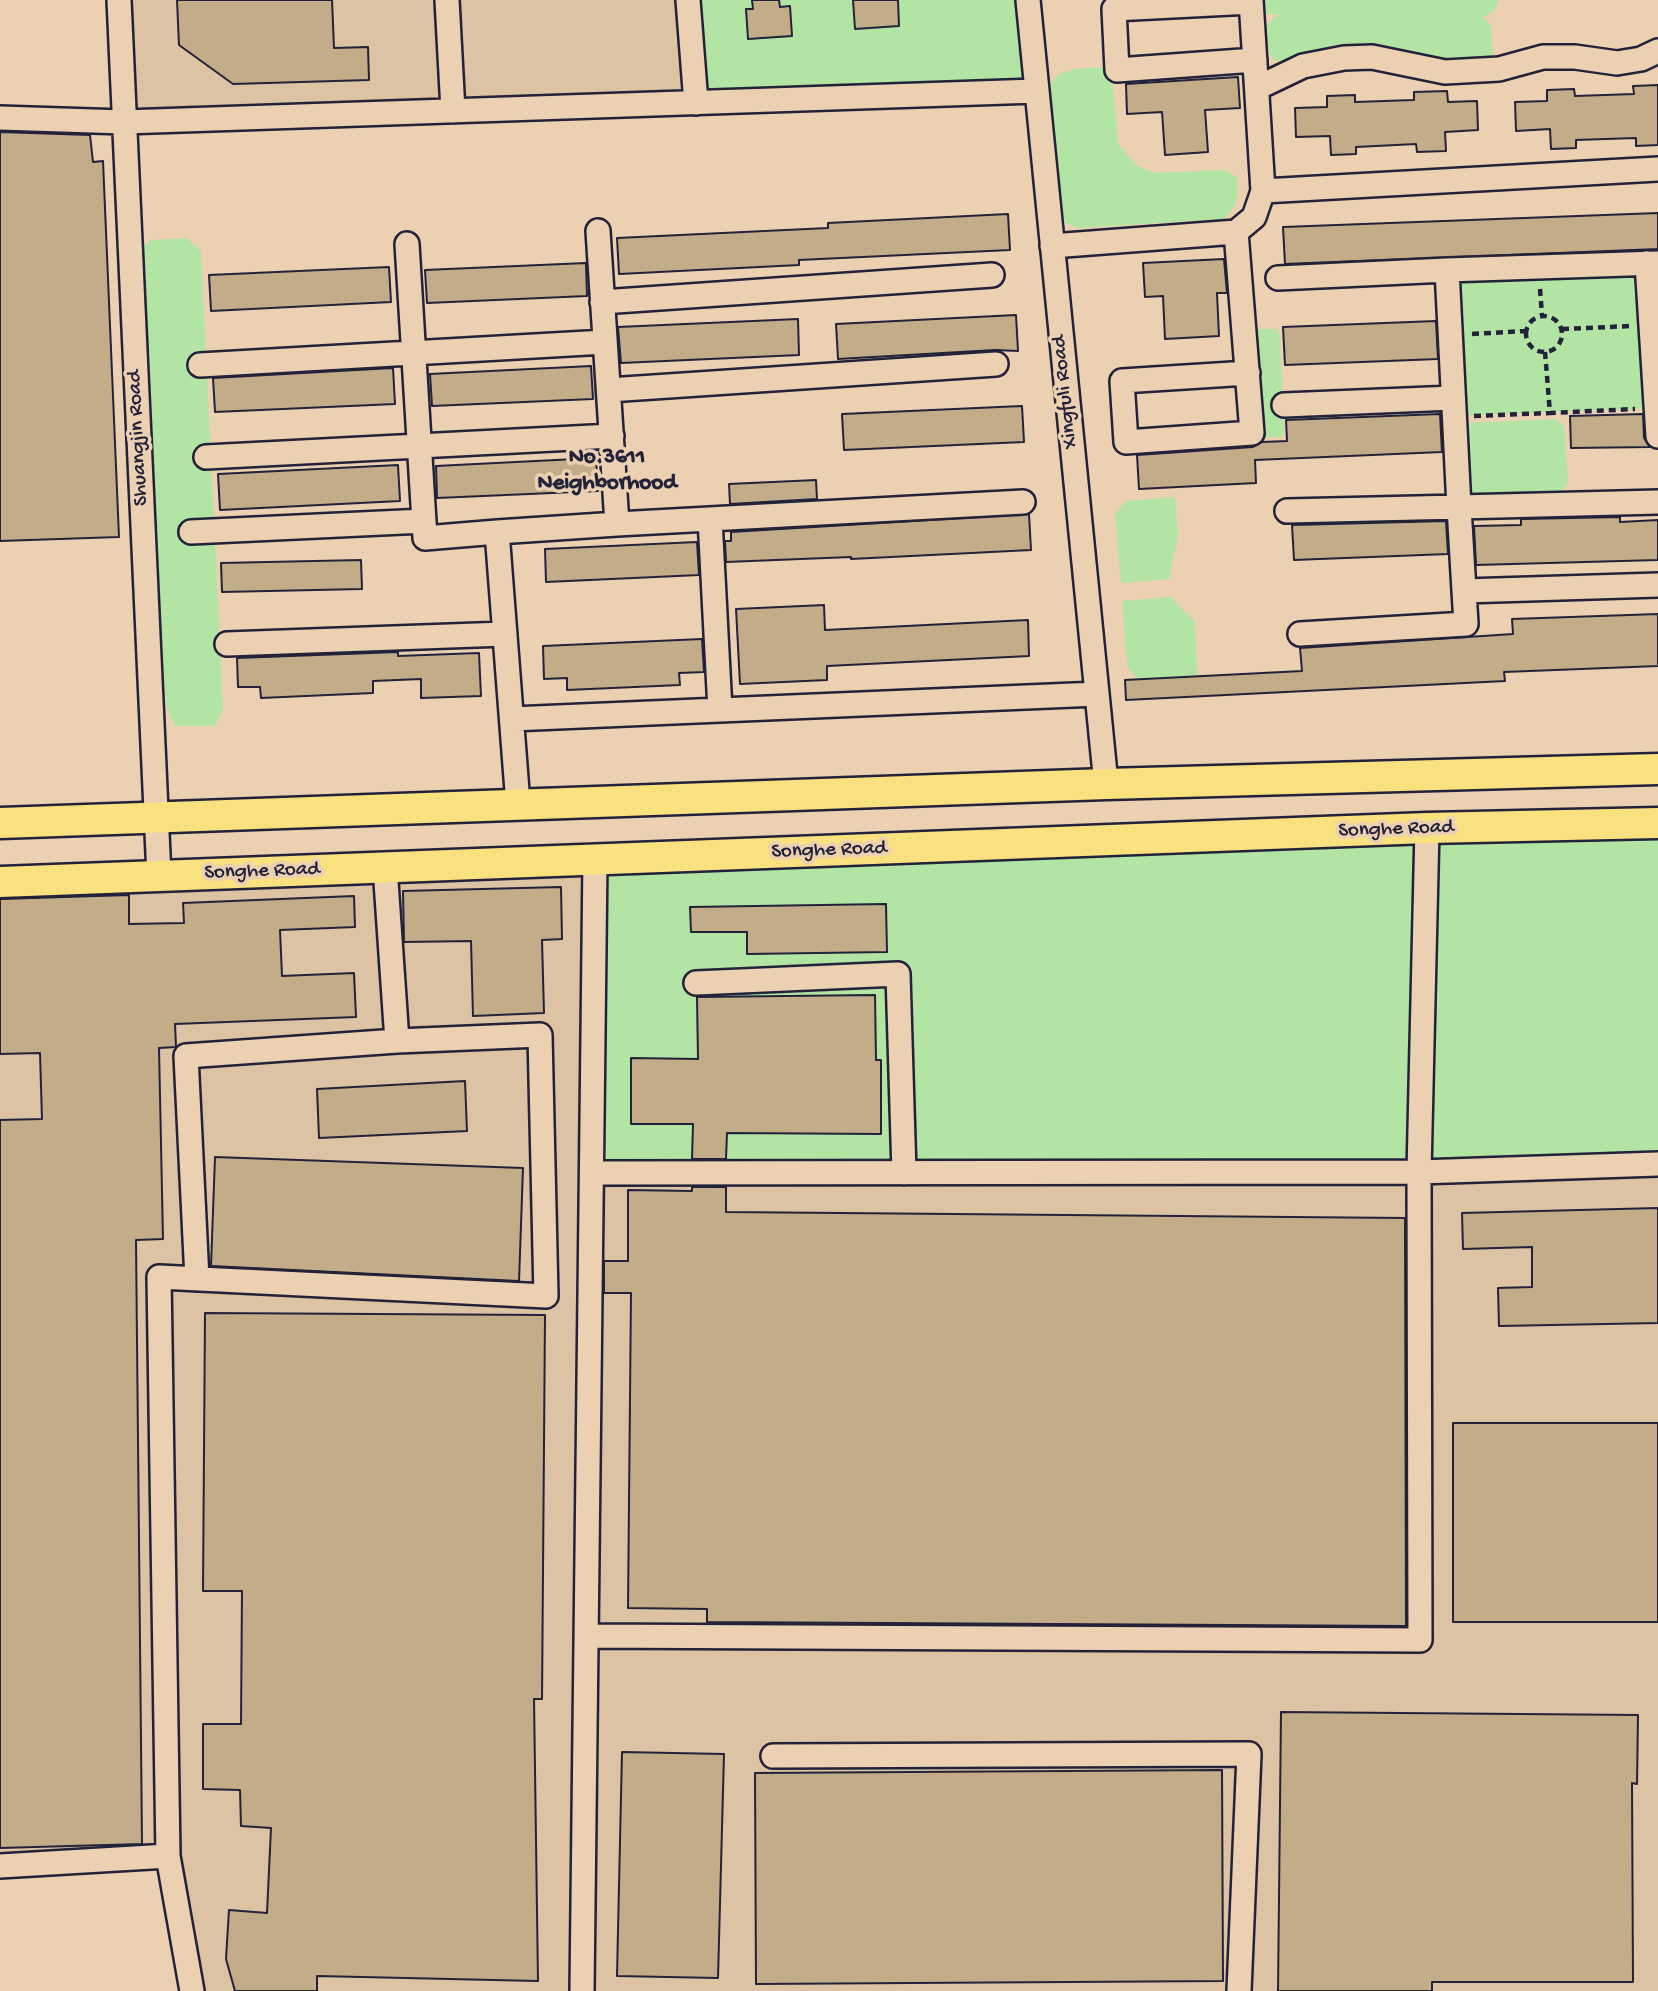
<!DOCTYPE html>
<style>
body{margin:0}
canvas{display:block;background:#ebd1b2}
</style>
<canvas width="1658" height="1991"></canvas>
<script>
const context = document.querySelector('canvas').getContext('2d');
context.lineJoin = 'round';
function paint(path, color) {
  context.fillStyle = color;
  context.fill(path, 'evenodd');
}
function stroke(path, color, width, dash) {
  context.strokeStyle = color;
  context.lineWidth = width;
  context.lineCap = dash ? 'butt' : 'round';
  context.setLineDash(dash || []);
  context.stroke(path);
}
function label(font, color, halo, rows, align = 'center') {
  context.font = font + ' "Gochi Hand",sans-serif';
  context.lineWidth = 7;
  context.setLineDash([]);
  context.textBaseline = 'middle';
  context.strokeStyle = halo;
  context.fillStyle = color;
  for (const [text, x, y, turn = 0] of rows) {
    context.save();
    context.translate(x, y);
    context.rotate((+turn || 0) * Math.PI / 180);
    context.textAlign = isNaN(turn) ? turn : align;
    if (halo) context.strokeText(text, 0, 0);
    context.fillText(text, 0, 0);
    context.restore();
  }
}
paint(new Path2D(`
 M 119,0 L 688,0 L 696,103 L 124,122 Z
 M 1658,823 L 1658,1991 L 192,1991 L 168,1857 L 0,1866 L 0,882 Z`), '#dbc3a3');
paint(new Path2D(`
 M 688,0 L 1028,0 L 1036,91 L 696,103 Z
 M 1251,0 L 1499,0 L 1494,10 L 1483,18 L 1491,25 L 1493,55 L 1489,61 L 1460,63 L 1366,48 L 1323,50 L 1282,61 L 1274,60 L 1269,53 L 1266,25 L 1279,14 L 1252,16 Z
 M 1106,67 L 1112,74 L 1118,144 L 1136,165 L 1153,173 L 1224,170 L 1237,177 C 1239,197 1238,206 1223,219 L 1078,228 L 1065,223 L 1061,208 L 1049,89 C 1055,65 1086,69 1106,67 Z
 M 187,238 L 201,252 L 223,710 L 214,726 L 175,726 L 166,706 L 139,249 L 151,240 Z
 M 1658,263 L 1656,408 L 1454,416 L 1447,270 Z
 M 1256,329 L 1276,329 L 1280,335 L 1284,431 L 1282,437 L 1260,437 L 1250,336 Z
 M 1556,419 L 1564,426 L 1568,483 L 1560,492 L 1468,496 L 1466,423 Z
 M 1175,497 L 1178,536 L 1169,579 L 1121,583 L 1115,514 L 1126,501 Z
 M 1170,597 L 1195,622 L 1197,676 L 1137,679 L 1127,666 L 1122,601 Z
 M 1658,823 L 1658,1164 L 592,1173 L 595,860 Z`), '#b2e4a4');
const building = new Path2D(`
 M 177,0 L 332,0 L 334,48 L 368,47 L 369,80 L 233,84 L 179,45 Z
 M 752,0 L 779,0 L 780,7 L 790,6 L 792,36 L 748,39 L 746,9 L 753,9 Z
 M 853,0 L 898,0 L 899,26 L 855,29 Z
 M 1238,77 L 1240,108 L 1205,110 L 1208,152 L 1165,155 L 1162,112 L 1127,114 L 1126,84 Z
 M 1658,85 L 1658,145 L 1636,146 L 1636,138 L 1576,140 L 1576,148 L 1551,149 L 1550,129 L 1516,131 L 1515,102 L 1547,101 L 1547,90 L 1574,89 L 1575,96 L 1634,94 L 1633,86 Z
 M 1447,91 L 1448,102 L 1477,101 L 1478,130 L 1445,132 L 1446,151 L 1417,152 L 1416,144 L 1356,147 L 1356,154 L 1331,155 L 1330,136 L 1296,137 L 1295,108 L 1327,107 L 1327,96 L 1355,95 L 1355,102 L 1414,100 L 1414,92 Z
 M 0,132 L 90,135 L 93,162 L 103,161 L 119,537 L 0,541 Z
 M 1658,213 L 1658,249 L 1285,264 L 1283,227 Z
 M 1008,214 L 1010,250 L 799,260 L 799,265 L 619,274 L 617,238 L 828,228 L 828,223 Z
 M 1224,259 L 1227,293 L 1217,293 L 1219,336 L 1165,339 L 1163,296 L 1145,297 L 1143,263 Z
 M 586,263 L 587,296 L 427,303 L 425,270 Z
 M 389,267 L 391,302 L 211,311 L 209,275 Z
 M 1016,315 L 1018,351 L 995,350 L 838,359 L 836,324 Z
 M 798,319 L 799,355 L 621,363 L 618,327 Z
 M 1436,321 L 1438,359 L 1285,365 L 1283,327 Z
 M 591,366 L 593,399 L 432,406 L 430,374 Z
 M 393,368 L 395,404 L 215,412 L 213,378 Z
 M 1022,406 L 1024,442 L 844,450 L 842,414 Z
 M 1440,414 L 1442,452 L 1255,460 L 1256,483 L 1139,489 L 1137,455 L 1253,447 L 1262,442 L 1287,441 L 1286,420 Z
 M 1643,414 L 1644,438 L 1650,447 L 1571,448 L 1570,416 Z
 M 596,458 L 598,491 L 437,498 L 436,466 Z
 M 398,465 L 400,501 L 220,510 L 218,474 Z
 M 816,480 L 817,499 L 730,504 L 729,484 Z
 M 1029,514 L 1031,550 L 851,559 L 851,557 L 726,562 L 725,541 L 731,541 L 731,532 Z
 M 1620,517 L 1620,522 L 1658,520 L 1658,560 L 1476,565 L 1474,526 L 1521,525 L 1521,519 Z
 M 1446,521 L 1448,554 L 1294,560 L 1292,525 Z
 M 697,542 L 699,575 L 546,582 L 545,549 Z
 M 361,560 L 362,589 L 222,592 L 221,563 Z
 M 824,605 L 825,630 L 1028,620 L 1029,656 L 827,666 L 827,680 L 740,684 L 736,609 Z
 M 1658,614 L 1658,666 L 1504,672 L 1505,681 L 1126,700 L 1125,680 L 1302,671 L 1300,648 L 1513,634 L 1512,619 Z
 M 702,639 L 704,672 L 679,673 L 680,685 L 567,690 L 567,678 L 544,679 L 543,646 Z
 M 398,652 L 398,656 L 479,653 L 481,696 L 421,698 L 421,679 L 373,681 L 373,693 L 261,698 L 260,687 L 238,687 L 237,658 Z
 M 561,887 L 562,939 L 542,940 L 544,1013 L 473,1016 L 471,941 L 404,942 L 403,891 Z
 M 129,895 L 129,924 L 184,923 L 183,903 L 354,896 L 355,927 L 280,930 L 282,976 L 354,973 L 356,1017 L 175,1024 L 176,1047 L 159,1048 L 163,1239 L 136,1240 L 142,1844 L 0,1848 L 0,1120 L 42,1119 L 40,1053 L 0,1054 L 0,899 Z
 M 886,904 L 887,952 L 747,954 L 747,932 L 691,932 L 690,907 Z
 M 875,995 L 876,1060 L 881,1060 L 881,1134 L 727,1133 L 726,1159 L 692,1159 L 693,1124 L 631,1124 L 631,1058 L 698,1059 L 697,997 Z
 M 465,1081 L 467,1131 L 319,1138 L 317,1089 Z
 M 215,1157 L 523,1168 L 519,1281 L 211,1266 Z
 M 692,1187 L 726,1187 L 726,1212 L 1405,1218 L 1406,1626 L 707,1622 L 707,1609 L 628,1608 L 631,1293 L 604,1293 L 604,1261 L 628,1261 L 628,1190 L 692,1191 Z
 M 1658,1208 L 1658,1323 L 1499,1326 L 1498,1288 L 1532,1287 L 1532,1247 L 1463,1249 L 1462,1213 Z
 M 205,1313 L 545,1315 L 542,1699 L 534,1699 L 538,1981 L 317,1976 L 317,1991 L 235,1991 L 226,1959 L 229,1910 L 267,1913 L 271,1828 L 241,1826 L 240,1790 L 203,1789 L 203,1724 L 241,1724 L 242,1591 L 203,1591 Z
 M 1453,1423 L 1658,1423 L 1658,1622 L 1453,1622 Z
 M 1281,1712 L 1638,1715 L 1637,1784 L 1632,1783 L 1633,1982 L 1432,1982 L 1432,1991 L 1278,1991 Z
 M 622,1752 L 724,1754 L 718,1978 L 617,1976 Z
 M 1222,1770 L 1223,1981 L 756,1984 L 755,1773 Z`);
paint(building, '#c3ad88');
stroke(building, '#22223b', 2);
const minor = new Path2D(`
 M 119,0 L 159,876
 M 447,0 L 453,111
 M 688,0 L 696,103
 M 1028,0 L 1106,784
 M 1251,0 L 1263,191
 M 1251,2 L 1114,9 L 1117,70 L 1255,60
 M 1257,88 L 1303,66 L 1344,58 L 1372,57 L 1445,72 L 1499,69 L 1543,57 L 1575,57 L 1617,63 L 1641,59 L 1658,51
 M 0,118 L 124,122 L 1036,91
 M 1236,232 L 1252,433 L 1126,442 L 1122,381 L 1248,373
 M 407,244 L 425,538 L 497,532
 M 1052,246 L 1236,232 L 1254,217 L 1263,191 L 1658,169
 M 1647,263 L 1658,436
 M 1658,263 L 1447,270 L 1459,507 L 1658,502
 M 1278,278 L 1447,270
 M 602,302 L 992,275
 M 200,365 L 605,342
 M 609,390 L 996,364
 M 1284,405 L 1453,398
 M 206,457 L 612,436
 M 1287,511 L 1459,507 L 1466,624 L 1300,634
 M 617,524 L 1023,502
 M 191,532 L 424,521
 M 1464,591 L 1658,585
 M 227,644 L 505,634
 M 720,710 L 1097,694
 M 512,719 L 720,710 L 710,519
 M 518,804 L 497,532 L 617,524 L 598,231
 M 696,983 L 898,974 L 904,1173
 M 592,1173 L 1419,1172 L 1658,1164
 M 197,1279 L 186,1056 L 397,1041
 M 586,1636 L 1420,1640 L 1419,1172 L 1427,828
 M 773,1756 L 1249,1754 L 1239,1991
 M 0,1866 L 168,1856
 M 192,1991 L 168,1856 L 159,1277 L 546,1296 L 540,1035 L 397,1041 L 385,867
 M 582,1991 L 595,860`);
const major = new Path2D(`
 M 0,823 L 1106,784 L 1658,769
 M 0,882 L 1427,828 L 1658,823`);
stroke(minor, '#22223b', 28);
stroke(major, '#22223b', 35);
stroke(new Path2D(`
 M 1540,289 L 1542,315
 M1526 334a18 18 0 1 1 36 0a18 18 0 1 1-36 0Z
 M 1562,329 L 1631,326
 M 1472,334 L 1526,331
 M 1545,352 L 1550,413 L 1635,409
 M 1474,416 L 1550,413`), '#22223b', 4.5, [7, 5]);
stroke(minor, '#ebd1b2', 23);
stroke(major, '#fae180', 30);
label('21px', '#22223b', '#ebd1b2', [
 ["Xingfuli Road",1066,392,-96],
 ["Shuangjin Road",139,438,-93],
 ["Songhe Road",1396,830,-2],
 ["Songhe Road",829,851,-2],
 ["Songhe Road",262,872,-2]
]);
label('bold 23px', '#22223b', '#ebd1b2', [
 ["No.3611",607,458],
 ["Neighborhood",607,484]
]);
</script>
